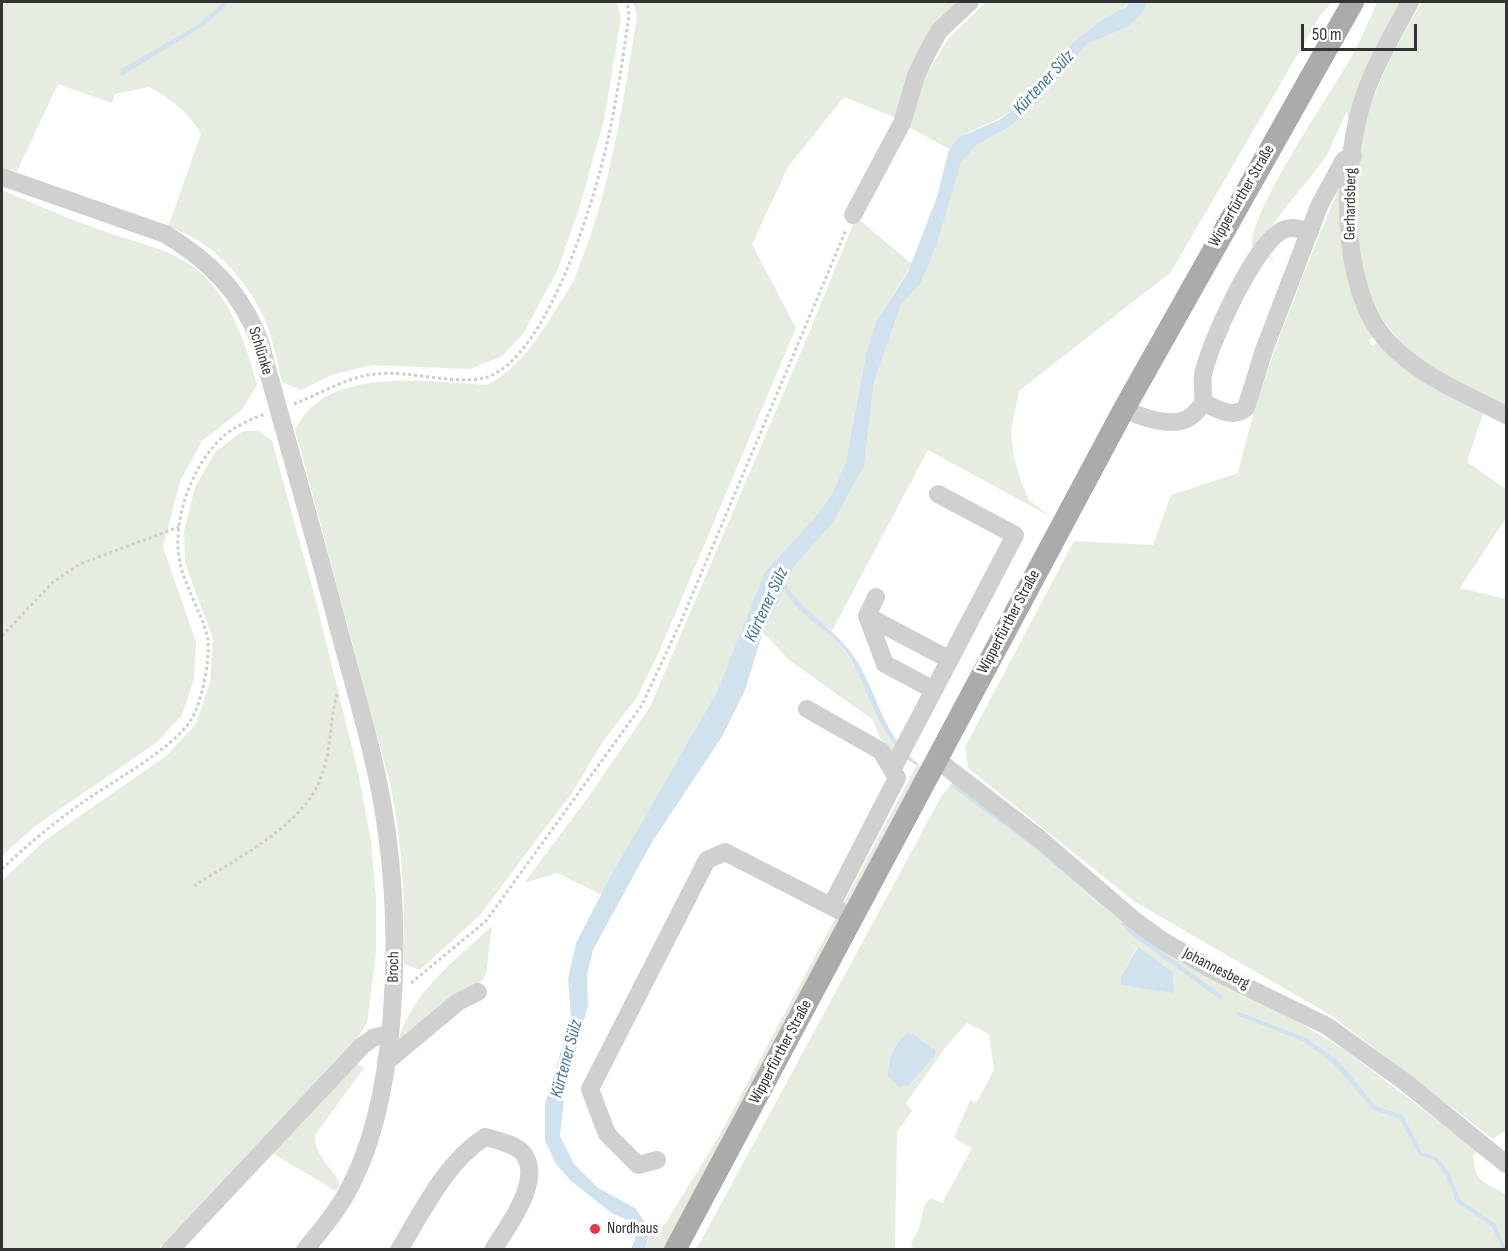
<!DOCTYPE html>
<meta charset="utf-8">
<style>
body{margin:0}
#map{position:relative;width:1508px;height:1251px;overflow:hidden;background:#fff;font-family:"Sofia Sans Condensed",sans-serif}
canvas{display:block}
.frame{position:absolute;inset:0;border:3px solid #333;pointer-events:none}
.scale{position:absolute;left:1301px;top:24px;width:116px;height:27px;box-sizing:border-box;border:3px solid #333;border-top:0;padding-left:8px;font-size:18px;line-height:21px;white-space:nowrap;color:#333;-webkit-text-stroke:4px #fff;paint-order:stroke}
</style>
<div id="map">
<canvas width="1508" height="1251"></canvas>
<div class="frame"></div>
<div class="scale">50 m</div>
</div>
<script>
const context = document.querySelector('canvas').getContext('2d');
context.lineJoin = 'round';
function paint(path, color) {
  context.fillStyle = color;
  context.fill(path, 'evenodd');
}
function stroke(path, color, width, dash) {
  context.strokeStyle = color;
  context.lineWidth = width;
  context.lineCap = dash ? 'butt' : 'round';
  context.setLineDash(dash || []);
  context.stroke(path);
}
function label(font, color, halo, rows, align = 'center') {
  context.font = font + ' "Sofia Sans Condensed",sans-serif';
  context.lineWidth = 6;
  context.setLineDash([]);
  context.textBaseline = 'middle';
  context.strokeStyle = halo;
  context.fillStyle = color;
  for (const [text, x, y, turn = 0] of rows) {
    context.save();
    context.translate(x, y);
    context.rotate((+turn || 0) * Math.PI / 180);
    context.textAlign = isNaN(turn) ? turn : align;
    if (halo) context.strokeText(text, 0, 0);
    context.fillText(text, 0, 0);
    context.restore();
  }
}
paint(new Path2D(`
 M 2,2 L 223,2 L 199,24 L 119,70 L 121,75 L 226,6 L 228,2 L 617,2 L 621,17 L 604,120 L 579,209 L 557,271 L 523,334 L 501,357 L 470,369 L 372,365 L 332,375 L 301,390 L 282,382 C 277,362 273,339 265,320 C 246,279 212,240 168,227 L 201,134 C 188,111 172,100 149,87 L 115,94 L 112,103 L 58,84 L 17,171 L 2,168 Z
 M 633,2 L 963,2 L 899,119 L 844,97 L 788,167 L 752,244 L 796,328 L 659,652 L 636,699 L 603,741 L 574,790 L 480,915 L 420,970 L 404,964 C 405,899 403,848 390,783 L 295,429 C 300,422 305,413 312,407 C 350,370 438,382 487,385 C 516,370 535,343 552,316 C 559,303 569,290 575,277 C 610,194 623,104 637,16 Z
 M 986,2 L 1129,2 C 1122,13 1090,28 1077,39 C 1053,59 1039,89 1015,108 C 995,125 965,128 949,149 L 905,125 L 924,79 L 948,39 Z
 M 1146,2 L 1332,2 L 1320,16 L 1171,272 L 1019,391 L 1011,431 L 1014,457 L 1021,482 L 1030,501 L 1051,517 L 928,450 L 832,631 L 804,609 L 786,584 L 794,567 L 834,521 L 864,466 L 874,382 L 901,305 L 920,284 L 961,162 L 978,144 L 1011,126 L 1032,108 L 1087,44 L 1128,27 L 1144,9 Z
 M 1377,2 L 1402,2 L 1350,133 L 1347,111 L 1326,157 L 1264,235 L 1266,252 L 1275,262 L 1253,247 C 1243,221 1335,86 1352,56 C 1361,39 1369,20 1377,2 Z
 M 1422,2 L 1506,2 L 1506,405 C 1467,388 1420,367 1392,332 C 1353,283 1350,203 1361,143 C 1370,93 1397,45 1422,2 Z
 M 2,190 C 35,204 69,219 103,231 C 125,239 148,244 169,253 C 223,275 243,333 257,385 L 242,410 L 202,441 L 180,481 L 163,547 L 196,642 L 194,679 L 182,715 L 156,743 L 34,827 L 2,856 Z
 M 1338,190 L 1342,190 L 1374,336 L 1369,340 L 1372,346 L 1378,342 L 1442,392 L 1483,414 L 1467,462 L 1506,489 L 1506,518 L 1460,588 L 1506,599 L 1506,1130 L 1493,1139 L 1332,1016 L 1135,902 L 968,768 L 965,747 L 1074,541 L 1153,545 L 1171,495 L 1238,473 C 1261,375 1300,283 1338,190 Z
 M 856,217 L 912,264 L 876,322 L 866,354 L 846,461 L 832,494 L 813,520 L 740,639 L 717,692 L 602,895 L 557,873 L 524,883 L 589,796 L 650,707 L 809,333 Z
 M 243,431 L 259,431 L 272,441 L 317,605 L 359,776 L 371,841 L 376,898 L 376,955 L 367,1023 L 354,1042 L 158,1249 L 2,1250 L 2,881 L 44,841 L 166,756 L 196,724 L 210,682 L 213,639 L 185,563 L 184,531 L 195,487 L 215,452 Z
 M 784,589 C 802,617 834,631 850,659 C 868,688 879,721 897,750 L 893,758 L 879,736 L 873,720 L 789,660 L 763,632 Z
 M 917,765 L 923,768 L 664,1249 L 645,1250 L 650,1229 L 657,1237 L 719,1136 Z
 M 950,786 L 1033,847 L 1101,906 L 1105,903 L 1096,894 L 1177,959 L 1292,1018 L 1346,1051 L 1478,1151 L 1473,1155 C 1476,1187 1485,1180 1506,1195 L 1506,1248 L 1496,1224 L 1460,1199 L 1450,1173 L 1437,1157 L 1422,1152 L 1403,1115 L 1376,1106 L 1339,1061 L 1307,1038 L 1239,1011 L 1236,1015 L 1304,1042 L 1335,1064 L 1373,1110 L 1399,1119 L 1419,1155 L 1435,1161 L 1446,1176 L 1456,1202 L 1492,1227 L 1502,1249 L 913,1249 L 911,1243 L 919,1229 L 924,1206 L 930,1198 L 942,1203 L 972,1148 L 954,1138 L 970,1100 L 976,1103 L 994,1070 L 989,1034 L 967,1023 L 945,1048 L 906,1103 L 912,1111 L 897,1132 L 895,1249 L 696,1250 L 942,795 ZM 1124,921 L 1135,931 L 1224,996 L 1221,999 L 1130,934 L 1120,925 ZM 1137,947 L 1173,972 L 1174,992 L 1121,985 L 1121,977 ZM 907,1033 L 913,1034 L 935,1050 L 935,1056 L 908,1086 L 898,1087 L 888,1076 C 887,1061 895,1042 907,1033 Z
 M 492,926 L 486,974 L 480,983 L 469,988 L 445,1008 L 440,1004 L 436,1016 L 396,1049 C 407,996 454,961 492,926 Z
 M 356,1063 L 364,1068 L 315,1135 C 314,1157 333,1166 340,1185 L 336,1191 L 272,1153 Z`), '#e6ecdf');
paint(new Path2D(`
 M 223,2 L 228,2 L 226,6 L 202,27 L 121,76 L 119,70 L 199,24 Z
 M 1129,2 L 1146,2 L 1145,9 L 1128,27 L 1087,44 L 1032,108 L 1011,126 L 978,144 L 961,162 L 937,243 L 920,284 L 901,305 L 874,382 L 864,466 L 834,521 L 794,567 L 786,584 C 804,613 833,627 852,654 C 876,686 883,739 918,763 L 917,766 C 882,745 870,692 850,658 C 839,639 820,629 804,614 C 796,607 790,598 784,590 L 763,632 L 745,690 L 723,735 L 652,842 L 593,950 L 587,975 L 588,1005 L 565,1090 L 560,1136 L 574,1164 L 598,1188 L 635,1208 L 650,1229 L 645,1249 L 631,1249 L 638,1232 L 636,1223 L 613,1214 L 571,1181 L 556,1164 L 545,1141 L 545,1104 L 571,1018 L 568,978 L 576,943 L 607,883 L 717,692 L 765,572 L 813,520 L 832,494 L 846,461 L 866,354 L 876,322 L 908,272 L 937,197 L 949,149 L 958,138 L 999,120 L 1016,108 L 1059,56 L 1077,39 L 1102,20 L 1126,7 Z
 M 953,782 L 1036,843 L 1105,903 L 1102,906 L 1033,847 L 950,786 Z
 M 1124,921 L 1135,931 L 1224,996 L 1221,1000 L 1130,934 L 1120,924 Z
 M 1138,947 L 1173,972 L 1174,993 L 1121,985 L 1121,977 Z
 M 1238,1011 L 1307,1038 L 1339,1061 L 1376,1106 L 1403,1115 L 1422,1152 L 1437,1157 L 1450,1173 L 1460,1199 L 1496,1224 L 1506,1249 L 1502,1249 L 1492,1227 L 1456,1202 L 1446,1176 L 1435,1161 L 1419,1155 L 1399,1119 L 1373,1110 L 1335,1065 L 1304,1042 L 1236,1015 Z
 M 907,1033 L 913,1034 L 935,1050 L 935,1056 L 908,1086 L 898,1087 L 888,1076 C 887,1061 895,1042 907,1033 Z`), '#cfe2ee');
stroke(new Path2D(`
 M 294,404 C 320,394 347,377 375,374 C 409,370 454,385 484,378 C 550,361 601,180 612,120 C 619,85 624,51 629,16 L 627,2
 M 2,636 L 53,582 L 80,564 L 179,527
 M 2,869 C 26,846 51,825 79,805 C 108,784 173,749 191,720 C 202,702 210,661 208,640 C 205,620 185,587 180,563 C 171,521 192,463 225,435 C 236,426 251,419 265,414
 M 194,886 C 235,859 304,826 321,777 C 332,750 329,719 338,691
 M 411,983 L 486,921 L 642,705 L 682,619 L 846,230`), '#cdcdcd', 3, [3, 3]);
stroke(new Path2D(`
 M 1410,2 C 1395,31 1377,60 1366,91 C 1341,159 1337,285 1387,341 C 1419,376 1465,394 1506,415
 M 2,177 L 165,234 C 210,261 241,292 260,342 C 286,438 314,534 339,630 C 357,697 378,765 387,833 C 401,938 399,1103 345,1196 C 334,1216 319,1232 305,1250
 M 853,215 L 902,123 L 916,76 L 927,53 L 939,31 L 970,2
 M 1204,403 C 1203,394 1202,385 1203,375 C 1209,344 1255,243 1283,230 C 1292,226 1300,229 1310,232
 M 1124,409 C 1140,417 1174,429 1190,417 C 1195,414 1200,407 1204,403 C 1218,409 1233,419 1246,408 L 1264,350 L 1320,204 L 1344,160 L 1353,156
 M 876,597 L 867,616 L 950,660
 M 867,616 L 885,664 L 934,690
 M 807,709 L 881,751 L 897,778 L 831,906
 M 936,759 L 1040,839 L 1134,920 L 1160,939 L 1214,971 L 1327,1026 L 1405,1082 L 1506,1164
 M 892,770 L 1015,535 L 938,494
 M 386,1062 L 458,1002 L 478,992
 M 657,1160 L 638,1165 L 607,1134 L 590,1089 L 707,860 L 725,852 L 852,917
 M 170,1250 L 362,1046 L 373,1038 L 389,1033
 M 399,1250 C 423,1210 446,1162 485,1137 C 496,1140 515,1144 523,1153 C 544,1180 507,1227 493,1250`), '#d0d0d0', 18);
stroke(new Path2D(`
 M 675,1250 L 1124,409 L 1353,2`), '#ababab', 22);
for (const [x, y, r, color] of [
 [595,1229,6,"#e63946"]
]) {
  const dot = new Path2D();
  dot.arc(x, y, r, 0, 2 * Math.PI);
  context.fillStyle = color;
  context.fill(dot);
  stroke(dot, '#fff', 2);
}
label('16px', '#333', '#fff', [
 ["Wipperfürther Straße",1242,196,-60],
 ["Gerhardsberg",1351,204,-89],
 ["Schlünke",260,351,73],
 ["Wipperfürther Straße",1009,622,-62],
 ["Broch",394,967,-89],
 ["Johannesberg",1216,969,27],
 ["Wipperfürther Straße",781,1052,-62]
]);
label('16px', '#333', '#fff', [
 ["Nordhaus",607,1229]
], 'left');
label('italic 18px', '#3f7597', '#fff', [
 ["Kürtener Sülz",1044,83,-47],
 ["Kürtener Sülz",767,605,-65],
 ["Kürtener Sülz",567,1059,-75]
]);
</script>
